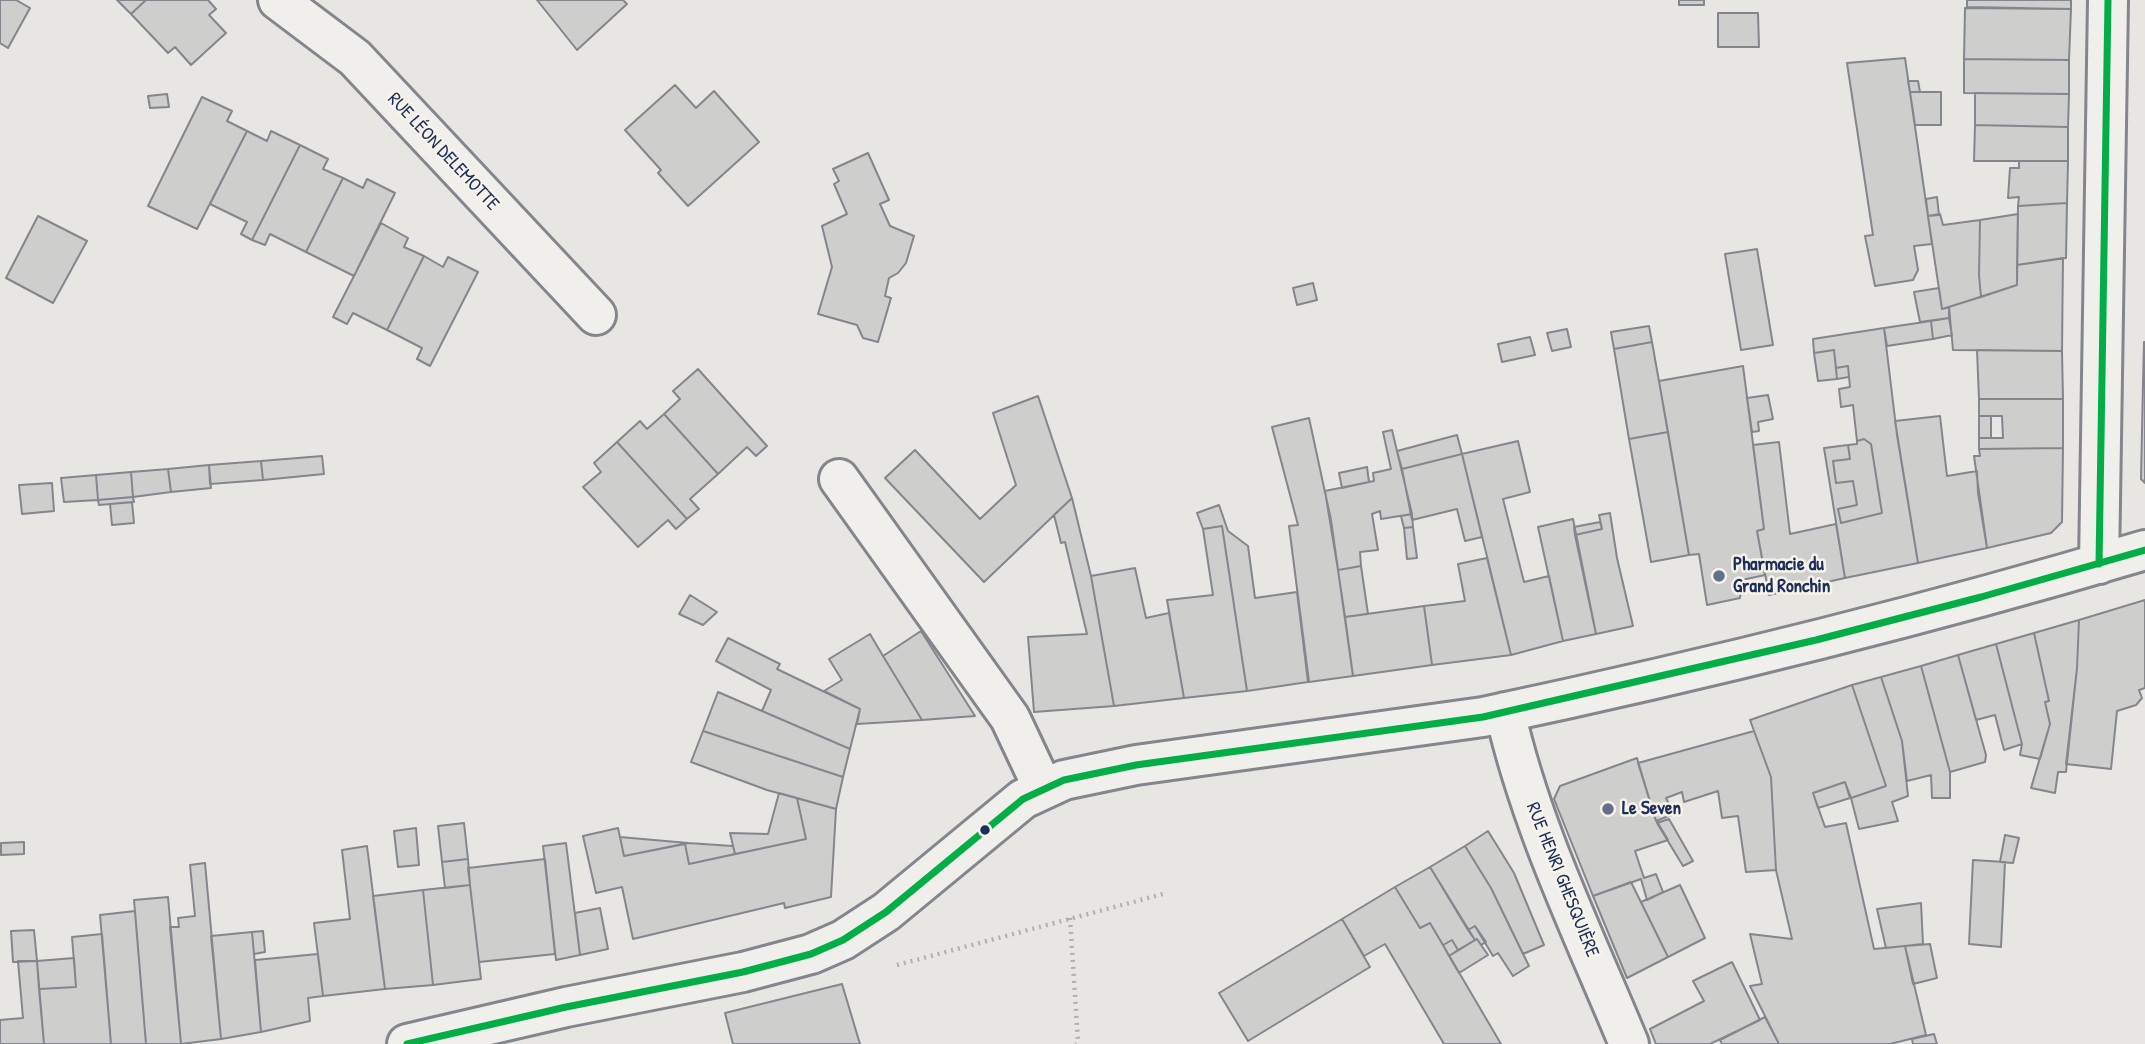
<!DOCTYPE html>
<meta charset="utf-8">
<style>
body{margin:0}
canvas{display:block;background:#e8e6e2}
</style>
<canvas width="2145" height="1044"></canvas>
<script>
const context = document.querySelector('canvas').getContext('2d');
context.lineJoin = 'round';
function paint(path, color) {
  context.fillStyle = color;
  context.fill(path, 'evenodd');
}
function stroke(path, color, width, dash) {
  context.strokeStyle = color;
  context.lineWidth = width;
  context.lineCap = dash ? 'butt' : 'round';
  context.setLineDash(dash || []);
  context.stroke(path);
}
function label(font, color, halo, rows, align = 'center') {
  context.font = font + ' "Patrick Hand",sans-serif';
  context.lineWidth = 5;
  context.setLineDash([]);
  context.textBaseline = 'middle';
  context.strokeStyle = halo;
  context.fillStyle = color;
  for (const [text, x, y, turn = 0] of rows) {
    context.save();
    context.translate(x, y);
    context.rotate((+turn || 0) * Math.PI / 180);
    context.textAlign = isNaN(turn) ? turn : align;
    if (halo) context.strokeText(text, 0, 0);
    context.fillText(text, 0, 0);
    context.restore();
  }
}
const building = new Path2D(`
 M 0,0 L 16,0 L 30,8 L 8,48 L 0,43 Z
 M 117,0 L 146,0 L 131,14 Z
 M 146,0 L 208,0 L 216,9 L 209,15 L 226,33 L 191,65 L 175,47 L 168,53 L 131,14 Z
 M 537,0 L 623,0 L 627,4 L 577,50 Z
 M 1679,0 L 1704,0 L 1704,5 L 1679,5 Z
 M 1967,0 L 2071,0 L 2071,9 L 1967,7 Z
 M 1965,8 L 2071,9 L 2069,60 L 1964,59 Z
 M 1718,13 L 1758,13 L 1759,47 L 1718,47 Z
 M 1905,58 L 1932,244 L 1914,246 L 1918,270 L 1913,280 L 1875,286 L 1865,236 L 1873,235 L 1847,63 Z
 M 1964,59 L 2069,60 L 2069,94 L 1964,93 Z
 M 1908,81 L 1918,81 L 1920,92 L 1910,92 Z
 M 675,85 L 696,108 L 714,91 L 759,142 L 688,206 L 658,173 L 661,170 L 625,130 Z
 M 1910,92 L 1941,92 L 1941,125 L 1915,125 Z
 M 1975,93 L 2069,94 L 2068,127 L 1975,125 Z
 M 167,94 L 169,107 L 150,108 L 148,96 Z
 M 202,97 L 232,111 L 227,121 L 247,131 L 197,229 L 148,206 Z
 M 1975,125 L 2068,127 L 2068,161 L 1974,161 Z
 M 247,131 L 267,141 L 271,131 L 300,145 L 252,240 L 241,234 L 247,222 L 210,204 Z
 M 300,145 L 328,159 L 323,169 L 343,178 L 306,252 L 270,234 L 265,245 L 252,240 Z
 M 868,153 L 889,200 L 880,204 L 890,226 L 914,236 L 906,263 L 898,273 L 889,278 L 885,296 L 891,298 L 878,342 L 863,338 L 857,325 L 818,314 L 832,267 L 822,226 L 847,214 L 834,184 L 839,181 L 833,169 Z
 M 2019,161 L 2068,161 L 2067,203 L 2018,206 L 2019,197 L 2008,198 L 2010,168 L 2019,168 Z
 M 343,178 L 363,188 L 367,179 L 395,193 L 354,276 L 306,252 Z
 M 1937,197 L 1939,215 L 1928,216 L 1926,199 Z
 M 2067,203 L 2066,258 L 2017,265 L 2018,206 Z
 M 1940,214 L 1943,225 L 1980,220 L 1979,275 L 1981,297 L 1942,309 L 1928,216 Z
 M 2018,214 L 2017,285 L 1981,297 L 1979,275 L 1980,220 Z
 M 38,216 L 87,241 L 53,303 L 6,278 Z
 M 381,223 L 408,238 L 404,247 L 424,256 L 387,330 L 353,313 L 347,324 L 333,317 Z
 M 1757,249 L 1773,345 L 1741,350 L 1725,254 Z
 M 424,256 L 443,267 L 448,257 L 478,272 L 430,366 L 417,359 L 422,348 L 387,330 Z
 M 2063,258 L 2062,351 L 1953,350 L 1949,307 L 2017,285 L 2017,265 Z
 M 1313,283 L 1317,300 L 1297,305 L 1293,288 Z
 M 1939,288 L 1942,309 L 1949,307 L 1949,318 L 1920,322 L 1914,292 Z
 M 1949,318 L 1952,335 L 1933,339 L 1931,321 Z
 M 1931,321 L 1933,339 L 1887,346 L 1884,328 Z
 M 1649,326 L 1652,342 L 1614,349 L 1611,332 Z
 M 1884,328 L 1897,435 L 1918,563 L 1845,578 L 1824,448 L 1848,445 L 1850,459 L 1833,461 L 1836,483 L 1853,481 L 1857,505 L 1838,509 L 1841,523 L 1882,513 L 1871,444 L 1864,439 L 1857,441 L 1853,405 L 1841,407 L 1839,389 L 1850,387 L 1848,366 L 1836,368 L 1834,350 L 1814,353 L 1813,339 Z
 M 1567,329 L 1571,347 L 1552,351 L 1547,333 Z
 M 1530,337 L 1535,355 L 1502,362 L 1498,344 Z
 M 1652,342 L 1668,432 L 1629,439 L 1614,349 Z
 M 2144,342 L 2145,342 L 2145,384 L 2143,384 Z
 M 1834,350 L 1837,379 L 1818,381 L 1814,353 Z
 M 1977,350 L 2062,351 L 2063,399 L 1979,399 Z
 M 1743,366 L 1764,529 L 1757,531 L 1765,575 L 1742,580 L 1740,598 L 1707,605 L 1699,554 L 1689,555 L 1659,381 Z
 M 1848,366 L 1849,377 L 1837,379 L 1836,368 Z
 M 698,369 L 767,446 L 756,456 L 747,447 L 718,474 L 664,414 L 680,399 L 673,391 Z
 M 2143,384 L 2145,384 L 2145,483 L 2141,479 Z
 M 1768,395 L 1773,419 L 1758,422 L 1759,431 L 1752,432 L 1747,398 Z
 M 1038,396 L 1072,498 L 984,582 L 885,478 L 915,450 L 980,519 L 1016,485 L 993,413 Z
 M 1979,399 L 2063,399 L 2063,448 L 1979,449 L 1979,438 L 2003,438 L 2002,416 L 1979,416 Z
 M 664,414 L 718,474 L 690,499 L 699,509 L 687,519 L 617,442 L 640,421 L 647,429 Z
 M 1940,416 L 1947,476 L 1977,471 L 1978,493 L 1987,548 L 1918,563 L 1895,421 Z
 M 1979,416 L 1991,416 L 1991,438 L 1979,438 Z
 M 1309,418 L 1331,520 L 1353,676 L 1309,682 L 1289,526 L 1298,525 L 1272,427 Z
 M 1392,430 L 1412,514 L 1381,519 L 1380,511 L 1372,514 L 1378,550 L 1360,552 L 1361,566 L 1338,570 L 1325,491 L 1374,481 L 1373,473 L 1391,469 L 1383,432 Z
 M 1668,432 L 1689,555 L 1651,562 L 1629,439 Z
 M 1457,435 L 1462,454 L 1402,469 L 1397,451 Z
 M 1864,439 L 1871,444 L 1882,513 L 1841,523 L 1838,509 L 1857,505 L 1853,481 L 1836,483 L 1833,461 L 1850,459 L 1848,445 L 1857,444 L 1857,441 Z
 M 1518,441 L 1530,492 L 1503,499 L 1524,582 L 1549,576 L 1563,641 L 1511,655 L 1462,454 Z
 M 617,442 L 687,519 L 676,529 L 668,520 L 638,547 L 583,487 L 601,472 L 594,463 Z
 M 1779,442 L 1790,534 L 1836,524 L 1845,578 L 1769,595 L 1757,531 L 1764,529 L 1753,445 Z
 M 2063,448 L 2062,522 L 2051,533 L 1987,548 L 1974,456 L 1980,456 L 1979,449 Z
 M 1462,454 L 1482,537 L 1465,541 L 1457,509 L 1412,520 L 1402,469 Z
 M 322,456 L 324,474 L 263,480 L 261,461 Z
 M 261,461 L 263,480 L 210,484 L 209,465 Z
 M 209,465 L 211,488 L 171,492 L 168,469 Z
 M 1367,467 L 1369,482 L 1342,488 L 1339,473 Z
 M 168,469 L 171,492 L 133,497 L 131,472 Z
 M 131,472 L 133,497 L 98,500 L 96,475 Z
 M 96,475 L 98,500 L 64,502 L 61,478 Z
 M 52,483 L 54,511 L 22,514 L 19,485 Z
 M 133,497 L 134,502 L 99,505 L 98,500 Z
 M 1072,498 L 1091,576 L 1114,706 L 1034,712 L 1028,637 L 1087,634 L 1065,542 L 1061,543 L 1054,515 Z
 M 132,502 L 134,523 L 112,525 L 110,504 Z
 M 1219,505 L 1228,531 L 1248,546 L 1255,598 L 1297,592 L 1308,682 L 1247,691 L 1222,526 L 1203,529 L 1197,513 Z
 M 1610,513 L 1617,558 L 1633,626 L 1596,634 L 1575,535 L 1602,529 L 1599,515 Z
 M 1412,514 L 1413,527 L 1404,528 L 1401,516 Z
 M 1573,519 L 1596,634 L 1563,641 L 1538,527 Z
 M 1600,522 L 1602,529 L 1575,535 L 1574,527 Z
 M 1222,526 L 1247,691 L 1184,698 L 1167,600 L 1213,595 L 1203,529 Z
 M 1413,527 L 1417,558 L 1407,559 L 1404,528 Z
 M 1487,558 L 1511,655 L 1432,665 L 1424,606 L 1465,601 L 1458,564 Z
 M 1361,566 L 1368,614 L 1345,617 L 1338,570 Z
 M 1135,568 L 1146,618 L 1169,613 L 1184,698 L 1114,706 L 1091,576 Z
 M 690,595 L 717,612 L 703,625 L 679,614 Z
 M 2145,600 L 2145,688 L 2139,690 L 2142,698 L 2136,705 L 2117,711 L 2111,769 L 2066,764 L 2077,668 L 2079,620 Z
 M 1424,606 L 1432,665 L 1353,676 L 1345,617 Z
 M 2079,620 L 2077,668 L 2066,772 L 2058,772 L 2055,793 L 2031,788 L 2050,724 L 2045,702 L 2049,701 L 2034,633 Z
 M 921,631 L 975,716 L 922,720 L 883,656 Z
 M 2034,633 L 2049,701 L 2045,702 L 2050,724 L 2040,759 L 2020,755 L 2022,744 L 1996,644 Z
 M 870,634 L 883,656 L 922,720 L 857,724 L 860,709 L 824,691 L 842,680 L 829,659 Z
 M 728,638 L 780,664 L 777,669 L 860,709 L 850,749 L 762,711 L 771,690 L 716,661 Z
 M 1996,644 L 2022,744 L 2004,750 L 1995,715 L 1976,720 L 1958,655 Z
 M 1958,655 L 1986,755 L 1985,762 L 1950,772 L 1921,666 Z
 M 1921,666 L 1950,772 L 1950,798 L 1932,798 L 1931,775 L 1907,781 L 1902,741 L 1881,677 Z
 M 1881,677 L 1902,741 L 1908,796 L 1892,802 L 1898,821 L 1859,829 L 1851,798 L 1886,786 L 1852,685 Z
 M 1852,685 L 1886,786 L 1851,798 L 1845,782 L 1813,793 L 1825,827 L 1846,823 L 1874,949 L 1905,946 L 1926,1035 L 1890,1044 L 1779,1044 L 1750,986 L 1762,984 L 1750,934 L 1792,939 L 1776,870 L 1771,777 L 1750,720 Z
 M 718,692 L 850,749 L 843,777 L 703,731 Z
 M 703,731 L 843,777 L 836,809 L 767,790 L 691,762 Z
 M 1754,731 L 1771,777 L 1776,870 L 1746,872 L 1738,816 L 1722,818 L 1718,791 L 1684,802 L 1682,792 L 1666,798 L 1674,814 L 1656,821 L 1638,763 Z
 M 1637,758 L 1655,818 L 1668,840 L 1635,851 L 1644,878 L 1656,874 L 1663,892 L 1647,900 L 1641,879 L 1593,896 L 1554,799 L 1560,786 Z
 M 1845,782 L 1850,798 L 1818,808 L 1813,793 Z
 M 779,793 L 797,798 L 806,839 L 735,854 L 730,833 L 768,834 Z
 M 797,798 L 836,809 L 831,897 L 785,908 L 784,903 L 633,939 L 622,887 L 596,893 L 583,836 L 618,828 L 624,856 L 685,844 L 689,864 L 806,839 Z
 M 1669,819 L 1693,861 L 1683,866 L 1657,823 Z
 M 464,823 L 468,859 L 442,862 L 438,826 Z
 M 416,828 L 419,865 L 398,867 L 394,831 Z
 M 1488,831 L 1514,873 L 1544,945 L 1523,954 L 1491,888 L 1465,846 Z
 M 2005,835 L 2019,838 L 2013,863 L 2000,862 Z
 M 620,837 L 688,843 L 624,856 Z
 M 24,842 L 24,854 L 1,855 L 1,843 Z
 M 566,843 L 580,955 L 556,960 L 543,846 Z
 M 688,843 L 733,846 L 735,854 L 689,864 L 685,844 Z
 M 367,846 L 385,989 L 323,996 L 314,923 L 350,919 L 342,850 Z
 M 1465,846 L 1491,888 L 1529,966 L 1513,976 L 1498,953 L 1493,956 L 1475,926 L 1468,930 L 1430,867 Z
 M 468,859 L 470,885 L 445,888 L 442,862 Z
 M 545,859 L 555,954 L 479,962 L 468,868 Z
 M 1973,860 L 2005,862 L 2001,947 L 1969,944 Z
 M 205,863 L 221,1039 L 181,1044 L 170,927 L 179,927 L 178,918 L 195,916 L 190,865 Z
 M 1430,867 L 1475,940 L 1458,950 L 1452,940 L 1443,945 L 1430,923 L 1420,928 L 1395,887 Z
 M 1631,882 L 1668,957 L 1627,978 L 1593,896 Z
 M 470,885 L 481,979 L 433,985 L 423,890 Z
 M 1680,885 L 1705,938 L 1668,957 L 1641,902 Z
 M 1395,887 L 1420,928 L 1430,923 L 1501,1044 L 1444,1044 L 1385,944 L 1364,956 L 1342,919 Z
 M 423,890 L 433,985 L 385,989 L 373,896 Z
 M 168,897 L 181,1044 L 146,1044 L 134,900 Z
 M 1921,903 L 1923,944 L 1886,948 L 1877,909 Z
 M 600,908 L 608,949 L 580,955 L 575,913 Z
 M 135,911 L 146,1044 L 111,1044 L 100,915 Z
 M 1342,919 L 1370,967 L 1248,1041 L 1219,993 Z
 M 1475,926 L 1486,942 L 1481,945 L 1477,939 L 1475,940 L 1468,930 Z
 M 34,930 L 37,961 L 13,962 L 11,931 Z
 M 263,931 L 265,952 L 254,954 L 252,932 Z
 M 252,932 L 261,1032 L 221,1039 L 211,936 Z
 M 102,934 L 111,1044 L 44,1044 L 39,989 L 76,987 L 72,937 Z
 M 1477,939 L 1488,955 L 1459,973 L 1449,956 Z
 M 1452,940 L 1458,950 L 1449,956 L 1443,945 Z
 M 1930,944 L 1937,978 L 1913,984 L 1905,946 Z
 M 318,954 L 323,996 L 308,998 L 310,1021 L 261,1032 L 255,960 Z
 M 74,958 L 76,987 L 39,989 L 37,961 Z
 M 18,961 L 37,961 L 44,1044 L 0,1044 L 0,1020 L 23,1018 Z
 M 1732,962 L 1760,1020 L 1710,1044 L 1656,1044 L 1650,1029 L 1704,1001 L 1693,981 Z
 M 842,984 L 860,1044 L 733,1044 L 725,1013 Z
 M 1765,1017 L 1779,1044 L 1722,1044 L 1720,1040 Z
 M 1934,1034 L 1937,1044 L 1913,1044 L 1912,1039 Z`);
paint(building, '#cececd');
stroke(building, '#83868d', 2);
const minor = new Path2D(`
 M 278,0 L 355,58 L 596,315
 M 839,479 L 1010,718 L 1043,788
 M 2099,564 L 2108,0
 M 1505,712 C 1531,827 1584,935 1629,1044
 M 407,1044 L 566,1007 L 743,972 L 811,954 L 843,940 L 886,912 L 1023,799 L 1064,780 L 1136,765 L 1483,717 C 1705,670 1927,615 2145,550`);
stroke(minor, '#83868d', 44);
stroke(new Path2D(`
 M 1070,918 L 1078,1041 L 1076,1044
 M 897,965 L 1163,894`), '#afb0b3', 4.5, [2, 5]);
stroke(minor, '#f0efeb', 38);
stroke(new Path2D(`
 M 2099,564 L 2108,0
 M 407,1044 L 566,1007 L 743,972 L 811,954 L 843,940 L 886,912 L 1023,799 L 1064,780 L 1136,765 L 1483,717 L 1816,640 L 1981,597 L 2145,550`), '#04ae47', 7);
for (const [x, y, r, color] of [
 [1719,576,7,"#636f8c"],
 [1608,809,7,"#636f8c"],
 [985,830,6,"#1b2f5e"]
]) {
  const dot = new Path2D();
  dot.arc(x, y, r, 0, 2 * Math.PI);
  context.fillStyle = color;
  context.fill(dot);
  stroke(dot, '#f7f3e8', 2.5);
}
label('19px', '#1b2f5e', '#f7f3e8', [
 ["RUE LÉON DELEMOTTE",443,152,47],
 ["RUE HENRI GHESQUIÈRE",1562,880,68]
]);
label('bold 19px', '#1b2f5e', '#f7f3e8', [
 ["Pharmacie du",1733,565],
 ["Grand Ronchin",1733,587],
 ["Le Seven",1622,809]
], 'left');
</script>
